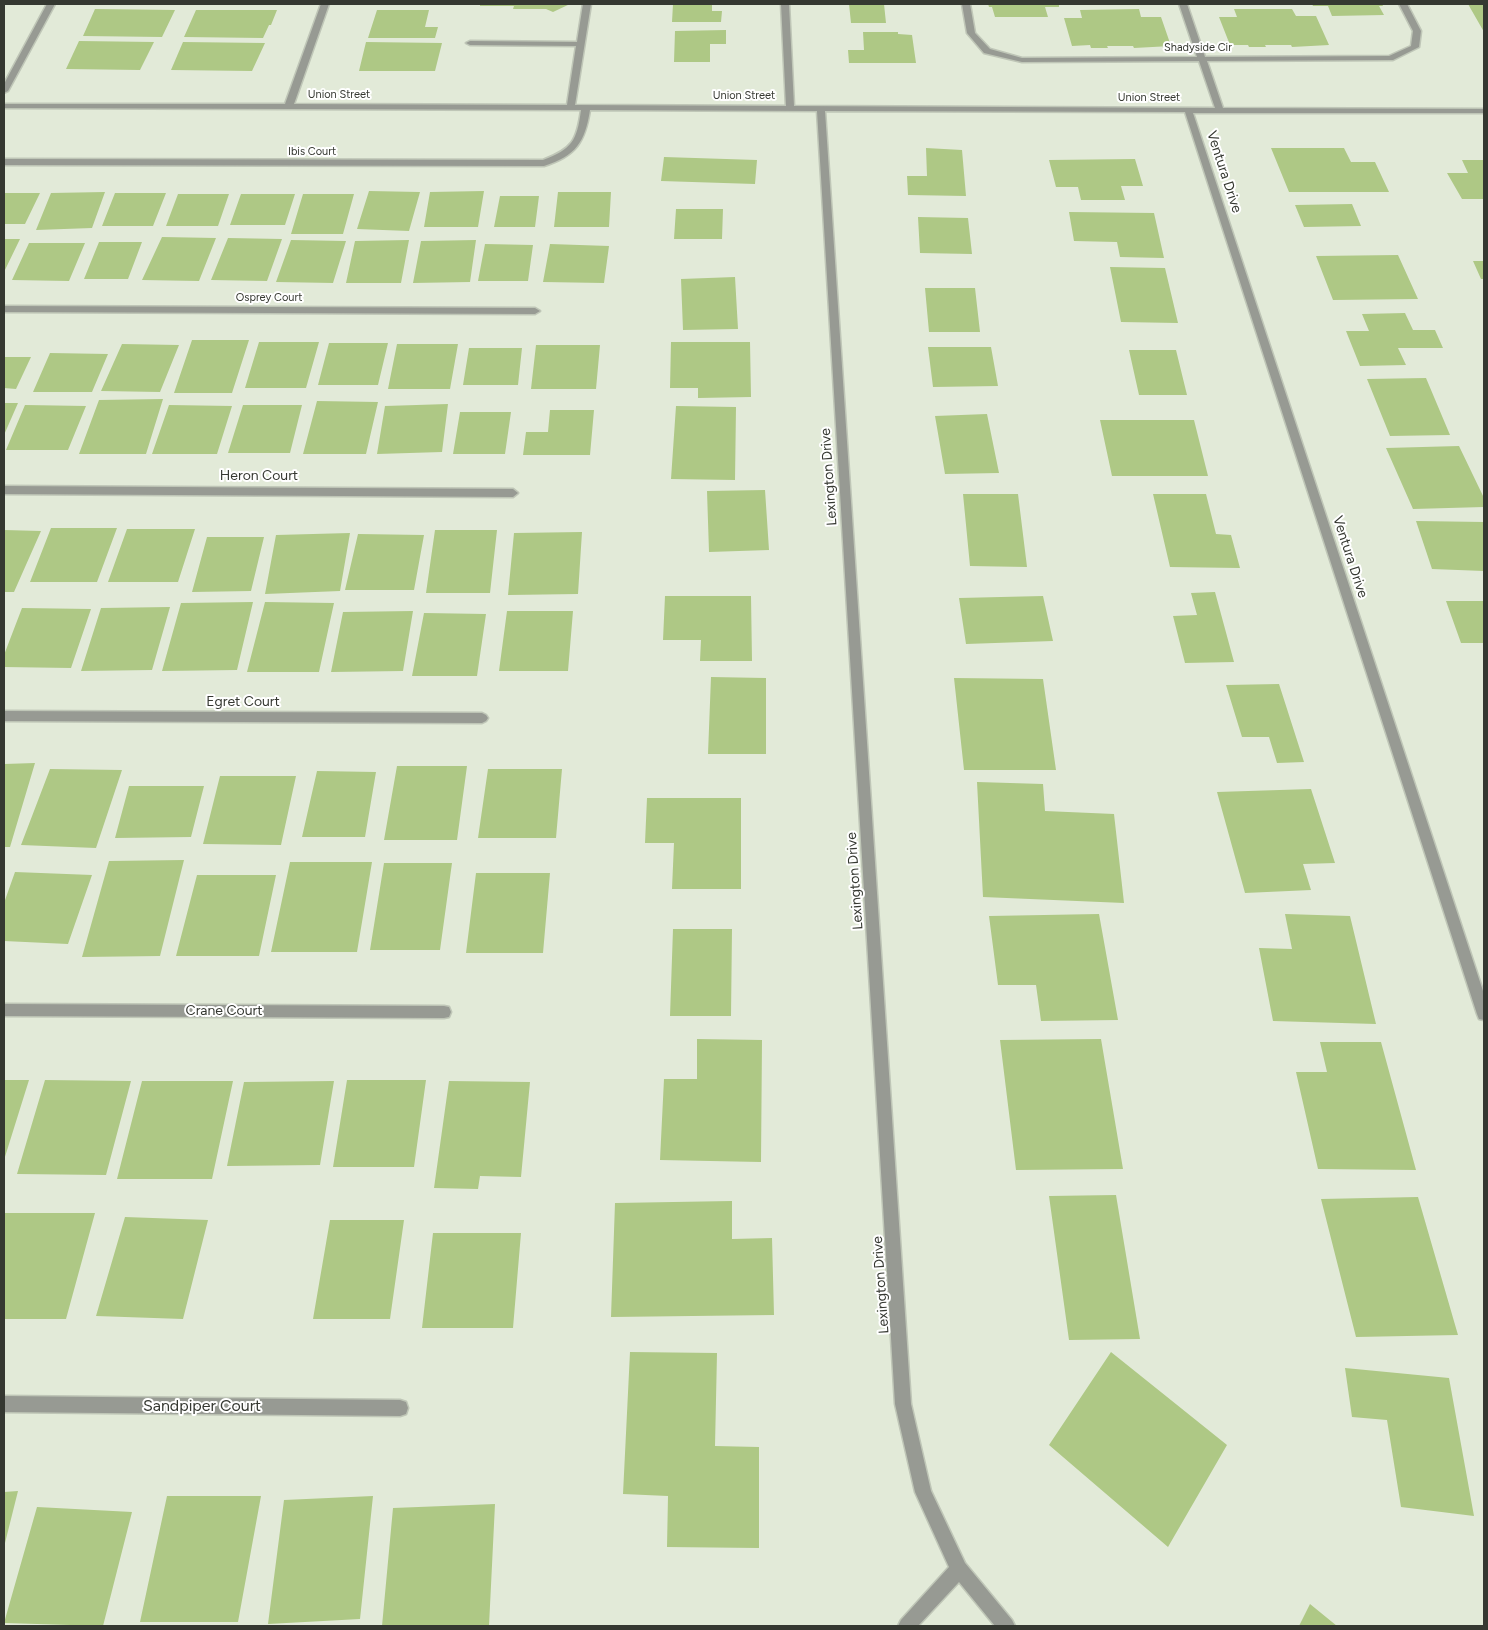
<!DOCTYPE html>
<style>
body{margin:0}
#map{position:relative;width:1488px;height:1630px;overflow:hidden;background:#e2ead8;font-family:Figtree,sans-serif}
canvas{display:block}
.frame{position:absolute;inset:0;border:5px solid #353831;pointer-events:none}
</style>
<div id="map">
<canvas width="1488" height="1630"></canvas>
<div class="frame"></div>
</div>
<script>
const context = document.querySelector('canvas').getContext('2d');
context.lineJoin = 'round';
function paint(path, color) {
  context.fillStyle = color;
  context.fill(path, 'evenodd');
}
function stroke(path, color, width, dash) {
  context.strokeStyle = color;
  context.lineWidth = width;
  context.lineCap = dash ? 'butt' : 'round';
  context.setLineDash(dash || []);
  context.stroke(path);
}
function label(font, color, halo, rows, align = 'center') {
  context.font = font + ' Figtree,sans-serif';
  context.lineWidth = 4;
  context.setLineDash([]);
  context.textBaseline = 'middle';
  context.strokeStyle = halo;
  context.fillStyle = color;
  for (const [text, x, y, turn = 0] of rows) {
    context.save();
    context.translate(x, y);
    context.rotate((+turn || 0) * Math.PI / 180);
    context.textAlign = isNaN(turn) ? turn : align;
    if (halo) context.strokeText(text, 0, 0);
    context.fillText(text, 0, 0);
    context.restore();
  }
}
paint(new Path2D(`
 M 480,4 L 570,4 L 553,12 L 546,9 L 513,9 L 514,6 L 480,6 Z
 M 673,4 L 712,4 L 712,11 L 722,11 L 721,22 L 672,22 Z
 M 849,4 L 884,4 L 886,23 L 851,23 Z
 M 988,4 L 1059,4 L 1059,7 L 1045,7 L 1048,17 L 995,17 L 992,7 L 989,7 Z
 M 1312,4 L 1382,4 L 1383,6 L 1379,6 L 1384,15 L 1332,16 L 1328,6 L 1313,6 Z
 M 1468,4 L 1484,4 L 1484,32 Z
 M 95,9 L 175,10 L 162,37 L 83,36 Z
 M 1139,9 L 1141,17 L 1161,17 L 1171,46 L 1134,48 L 1133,46 L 1107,46 L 1108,48 L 1091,48 L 1090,45 L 1072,46 L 1064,18 L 1082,18 L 1080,10 Z
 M 1234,9 L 1292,9 L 1296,16 L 1316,16 L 1329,45 L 1292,47 L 1291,45 L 1265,45 L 1266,47 L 1249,47 L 1248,45 L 1230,45 L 1219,17 L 1237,17 Z
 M 196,10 L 277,10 L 271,25 L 269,25 L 263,38 L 184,37 Z
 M 377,10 L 429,10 L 425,27 L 438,27 L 435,38 L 368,38 Z
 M 726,30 L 726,44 L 710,44 L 710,62 L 674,62 L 675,31 Z
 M 863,32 L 898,32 L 898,34 L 912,35 L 916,63 L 849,63 L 848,50 L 864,50 Z
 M 79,41 L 154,42 L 140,70 L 66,69 Z
 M 183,42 L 265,43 L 252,71 L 171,70 Z
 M 366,42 L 442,43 L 435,71 L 359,71 Z
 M 926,148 L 962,150 L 966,196 L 908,195 L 907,176 L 927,176 Z
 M 1271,148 L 1344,148 L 1351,162 L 1375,162 L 1389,192 L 1289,192 Z
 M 664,157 L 757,160 L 755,184 L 661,181 Z
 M 1135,159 L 1143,186 L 1121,186 L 1125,200 L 1081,200 L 1078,187 L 1056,187 L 1049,160 Z
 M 1462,160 L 1484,160 L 1484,199 L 1462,199 L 1447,173 L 1468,173 Z
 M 369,191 L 420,192 L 409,231 L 357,229 Z
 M 484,191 L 478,227 L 424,227 L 430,192 Z
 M 105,192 L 92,228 L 36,230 L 51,193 Z
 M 558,192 L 611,192 L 609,227 L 554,227 Z
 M 4,193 L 40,193 L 25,224 L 4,224 Z
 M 115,193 L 166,193 L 153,226 L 102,226 Z
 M 178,194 L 229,194 L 218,226 L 166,226 Z
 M 241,194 L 295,194 L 285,225 L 230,225 Z
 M 303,194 L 354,194 L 343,234 L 291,234 Z
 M 500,196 L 539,196 L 535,227 L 494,227 Z
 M 1352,204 L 1361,226 L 1304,227 L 1295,205 Z
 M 676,209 L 723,209 L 722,239 L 674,239 Z
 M 1069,212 L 1154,213 L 1164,258 L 1120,257 L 1117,242 L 1074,241 Z
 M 918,217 L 968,218 L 972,254 L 920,253 Z
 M 162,237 L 216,238 L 199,281 L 142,280 Z
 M 228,238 L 282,239 L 267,281 L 211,280 Z
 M 4,239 L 20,239 L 4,272 Z
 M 291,240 L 346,241 L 333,283 L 276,282 Z
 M 409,240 L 401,283 L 346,283 L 355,241 Z
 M 476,240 L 470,282 L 413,283 L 421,241 Z
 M 99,242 L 142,242 L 128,279 L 84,279 Z
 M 29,243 L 85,243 L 69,281 L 12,280 Z
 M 485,244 L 533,245 L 528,281 L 478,281 Z
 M 550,244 L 609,246 L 604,283 L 543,282 Z
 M 1398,255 L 1418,299 L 1333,300 L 1316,256 Z
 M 1473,261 L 1484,261 L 1484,279 L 1481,279 Z
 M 1110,267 L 1165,268 L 1178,323 L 1121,322 Z
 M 735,277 L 738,329 L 683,330 L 681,279 Z
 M 925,288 L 975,288 L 980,332 L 929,332 Z
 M 1405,313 L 1413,330 L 1435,330 L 1443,348 L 1398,348 L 1406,365 L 1360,366 L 1346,331 L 1369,331 L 1362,314 Z
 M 192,340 L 249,340 L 232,393 L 174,393 Z
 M 259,342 L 319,342 L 306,388 L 245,388 Z
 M 671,342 L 750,342 L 751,397 L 698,398 L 698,388 L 670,388 Z
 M 329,343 L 388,343 L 378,385 L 318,385 Z
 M 122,344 L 179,345 L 160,392 L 101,391 Z
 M 397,344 L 458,344 L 450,389 L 388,389 Z
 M 536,345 L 600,345 L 596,389 L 531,389 Z
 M 928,347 L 991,347 L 998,386 L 933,387 Z
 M 469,348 L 522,348 L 518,385 L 463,385 Z
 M 1129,350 L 1176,350 L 1187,395 L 1139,395 Z
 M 50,353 L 108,354 L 92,392 L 33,392 Z
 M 4,357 L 31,357 L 16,389 L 4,388 Z
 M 1426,378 L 1450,435 L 1390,436 L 1367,379 Z
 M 163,399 L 146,454 L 79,454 L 99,400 Z
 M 317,401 L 378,402 L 366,454 L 303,454 Z
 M 4,403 L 18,403 L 4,435 Z
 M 448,404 L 442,452 L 377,454 L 385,406 Z
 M 25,405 L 86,406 L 68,450 L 6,450 Z
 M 169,405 L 232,406 L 217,454 L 152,454 Z
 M 243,405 L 302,405 L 290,453 L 228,453 Z
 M 676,406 L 736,407 L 735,480 L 671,479 Z
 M 550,410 L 594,410 L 590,455 L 523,455 L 526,432 L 548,432 Z
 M 460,412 L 511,412 L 505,454 L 453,454 Z
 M 987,414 L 999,473 L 945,474 L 935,416 Z
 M 1100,420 L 1194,420 L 1208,476 L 1112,476 Z
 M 1459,446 L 1484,498 L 1484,507 L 1413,509 L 1386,448 Z
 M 765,490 L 769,550 L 709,552 L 707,491 Z
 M 963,494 L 1018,494 L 1027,567 L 970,566 Z
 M 1153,494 L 1206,494 L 1216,534 L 1231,535 L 1240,568 L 1170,567 Z
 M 1416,521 L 1484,522 L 1484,571 L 1432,569 Z
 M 51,528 L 117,528 L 97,582 L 30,582 Z
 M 127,529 L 195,529 L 178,582 L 108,582 Z
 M 4,530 L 41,531 L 14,592 L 4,592 Z
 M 435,530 L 497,530 L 490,593 L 426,593 Z
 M 582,532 L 578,594 L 508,595 L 514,533 Z
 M 350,533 L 340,591 L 265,594 L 276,535 Z
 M 358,534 L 424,535 L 414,590 L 345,590 Z
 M 207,537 L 264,537 L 251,591 L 192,592 Z
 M 1215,592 L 1234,662 L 1185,663 L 1173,616 L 1197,615 L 1191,593 Z
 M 665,596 L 751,596 L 752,661 L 700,661 L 701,640 L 663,640 Z
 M 1043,596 L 1053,641 L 966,644 L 959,598 Z
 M 1446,601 L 1484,601 L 1484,643 L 1461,643 Z
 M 253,602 L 237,670 L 162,671 L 181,603 Z
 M 265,602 L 334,603 L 319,672 L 247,672 Z
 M 170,607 L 152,670 L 81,671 L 101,608 Z
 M 22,608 L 91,609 L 71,668 L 4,667 L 4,655 Z
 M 413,611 L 403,671 L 331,672 L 343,612 Z
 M 507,611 L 573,611 L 568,671 L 499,671 Z
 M 424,613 L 486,614 L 477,676 L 412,676 Z
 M 711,677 L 766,678 L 766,754 L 708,754 Z
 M 954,678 L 1043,679 L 1056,770 L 964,770 Z
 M 1279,684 L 1304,762 L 1277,763 L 1269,737 L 1242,737 L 1226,685 Z
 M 35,763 L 10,847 L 4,847 L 4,764 Z
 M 397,766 L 467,766 L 457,840 L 384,840 Z
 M 50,769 L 122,770 L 96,848 L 21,845 Z
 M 488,769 L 562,769 L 556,838 L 478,838 Z
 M 317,771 L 376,772 L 365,837 L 302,837 Z
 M 220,776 L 296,776 L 281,845 L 203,844 Z
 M 977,782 L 1043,784 L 1045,811 L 1114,814 L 1124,903 L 983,897 Z
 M 129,786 L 204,786 L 191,837 L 115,838 Z
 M 1311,789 L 1335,863 L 1303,864 L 1311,890 L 1245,893 L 1217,792 Z
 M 647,798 L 741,798 L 741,889 L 672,889 L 674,843 L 645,843 Z
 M 184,860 L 160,956 L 82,957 L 109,861 Z
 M 290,862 L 372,862 L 357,952 L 271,952 Z
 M 384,863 L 452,863 L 440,950 L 370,950 Z
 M 15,872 L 92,875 L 68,944 L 4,941 L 4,903 Z
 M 476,873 L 550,873 L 543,953 L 466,953 Z
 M 197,875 L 276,875 L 259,956 L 176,956 Z
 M 1099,914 L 1118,1020 L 1041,1021 L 1036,985 L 998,985 L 989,916 Z
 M 1285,914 L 1350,916 L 1376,1024 L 1273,1021 L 1259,948 L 1292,949 Z
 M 673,929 L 732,929 L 731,1016 L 670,1016 Z
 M 697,1039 L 762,1040 L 761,1162 L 660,1160 L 664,1079 L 697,1079 Z
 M 1101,1039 L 1123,1169 L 1016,1170 L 1000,1040 Z
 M 1320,1042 L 1381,1042 L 1416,1170 L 1318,1169 L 1296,1072 L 1327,1072 Z
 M 4,1080 L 29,1080 L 4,1160 Z
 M 45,1080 L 131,1081 L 106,1175 L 17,1174 Z
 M 347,1080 L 426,1080 L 414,1167 L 333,1167 Z
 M 142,1081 L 233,1081 L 212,1179 L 117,1179 Z
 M 334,1081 L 320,1165 L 227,1166 L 244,1082 Z
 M 449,1081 L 530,1082 L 521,1177 L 480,1176 L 478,1189 L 434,1188 Z
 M 1116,1195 L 1140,1339 L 1069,1340 L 1049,1196 Z
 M 1418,1197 L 1458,1335 L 1356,1337 L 1321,1199 Z
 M 732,1201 L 732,1239 L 772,1238 L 774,1315 L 611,1317 L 615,1203 Z
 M 5,1213 L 95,1213 L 66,1319 L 4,1319 L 4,1219 Z
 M 125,1217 L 208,1220 L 183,1319 L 96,1316 Z
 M 330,1220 L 404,1220 L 390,1319 L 313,1319 Z
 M 433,1233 L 521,1233 L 513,1328 L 422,1328 Z
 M 630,1352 L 717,1353 L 715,1446 L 759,1447 L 759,1548 L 667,1547 L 668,1496 L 623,1494 Z
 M 1111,1352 L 1227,1445 L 1168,1547 L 1049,1445 Z
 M 1345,1368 L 1449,1378 L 1474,1516 L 1401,1507 L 1387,1420 L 1352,1417 Z
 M 18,1491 L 4,1547 L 4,1492 Z
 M 167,1496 L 261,1496 L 238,1622 L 140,1622 Z
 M 373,1496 L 360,1619 L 268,1624 L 284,1500 Z
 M 495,1504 L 489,1626 L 382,1626 L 393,1508 Z
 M 37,1507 L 132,1512 L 103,1626 L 4,1623 Z
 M 1310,1604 L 1337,1626 L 1299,1626 Z`), '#aec885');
const minor = new Path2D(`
 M 47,4 L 55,4 L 8,91 L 4,93 L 4,84 Z
 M 321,4 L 329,4 L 294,104 L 567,105 L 576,46 L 470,45 L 466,43 L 470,41 L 577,42 L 583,4 L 591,4 L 575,105 L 786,106 L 781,4 L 789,4 L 794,106 L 1215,108 L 1199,61 L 1022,62 L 984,53 L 967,33 L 962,4 L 970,4 L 975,33 L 990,49 L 1022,58 L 1197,57 L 1179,4 L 1187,4 L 1205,57 L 1389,56 L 1411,46 L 1413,31 L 1399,4 L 1407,4 L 1421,31 L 1419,47 L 1393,60 L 1207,61 L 1223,108 L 1484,109 L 1484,113 L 1193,113 L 1484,994 L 1484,1020 L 1479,1019 L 1477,1014 L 1185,112 L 825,111 L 911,1404 L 931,1491 L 965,1563 L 1012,1620 L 1015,1626 L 995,1626 L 959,1582 L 918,1626 L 898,1626 L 901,1620 L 949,1567 L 915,1492 L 895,1404 L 817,111 L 590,110 C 585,142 576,156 544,166 L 4,165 L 4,159 L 543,160 C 572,149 577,141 581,110 L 4,108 L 4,104 L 285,104 Z
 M 4,306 L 535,308 L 540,311 L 535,314 L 4,312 Z
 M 4,486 L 513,489 L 518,493 L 513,497 L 4,494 Z
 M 4,711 L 482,713 L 486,715 L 488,718 L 486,721 L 482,723 L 4,721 Z
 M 4,1004 L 444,1006 L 449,1007 L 451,1012 L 449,1017 L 444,1018 L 4,1016 Z
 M 4,1396 L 400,1400 L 406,1402 L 408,1408 L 406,1414 L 400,1416 L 4,1412 Z`);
stroke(minor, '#bfc6b7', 3);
paint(minor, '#979a93');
label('11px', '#353831', '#fff', [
 ["Shadyside Cir",1198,48],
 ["Union Street",339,95],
 ["Union Street",744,96],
 ["Union Street",1149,98],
 ["Ibis Court",312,152],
 ["Osprey Court",269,298]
]);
label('14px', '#353831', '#fff', [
 ["Ventura Drive",1224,172,72],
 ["Heron Court",259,476],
 ["Lexington Drive",829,477,-94],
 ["Ventura Drive",1350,557,72],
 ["Egret Court",243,702],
 ["Lexington Drive",855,881,-94],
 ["Crane Court",224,1011],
 ["Lexington Drive",881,1285,-94]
]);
label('16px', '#353831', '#fff', [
 ["Sandpiper Court",202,1406]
]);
</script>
